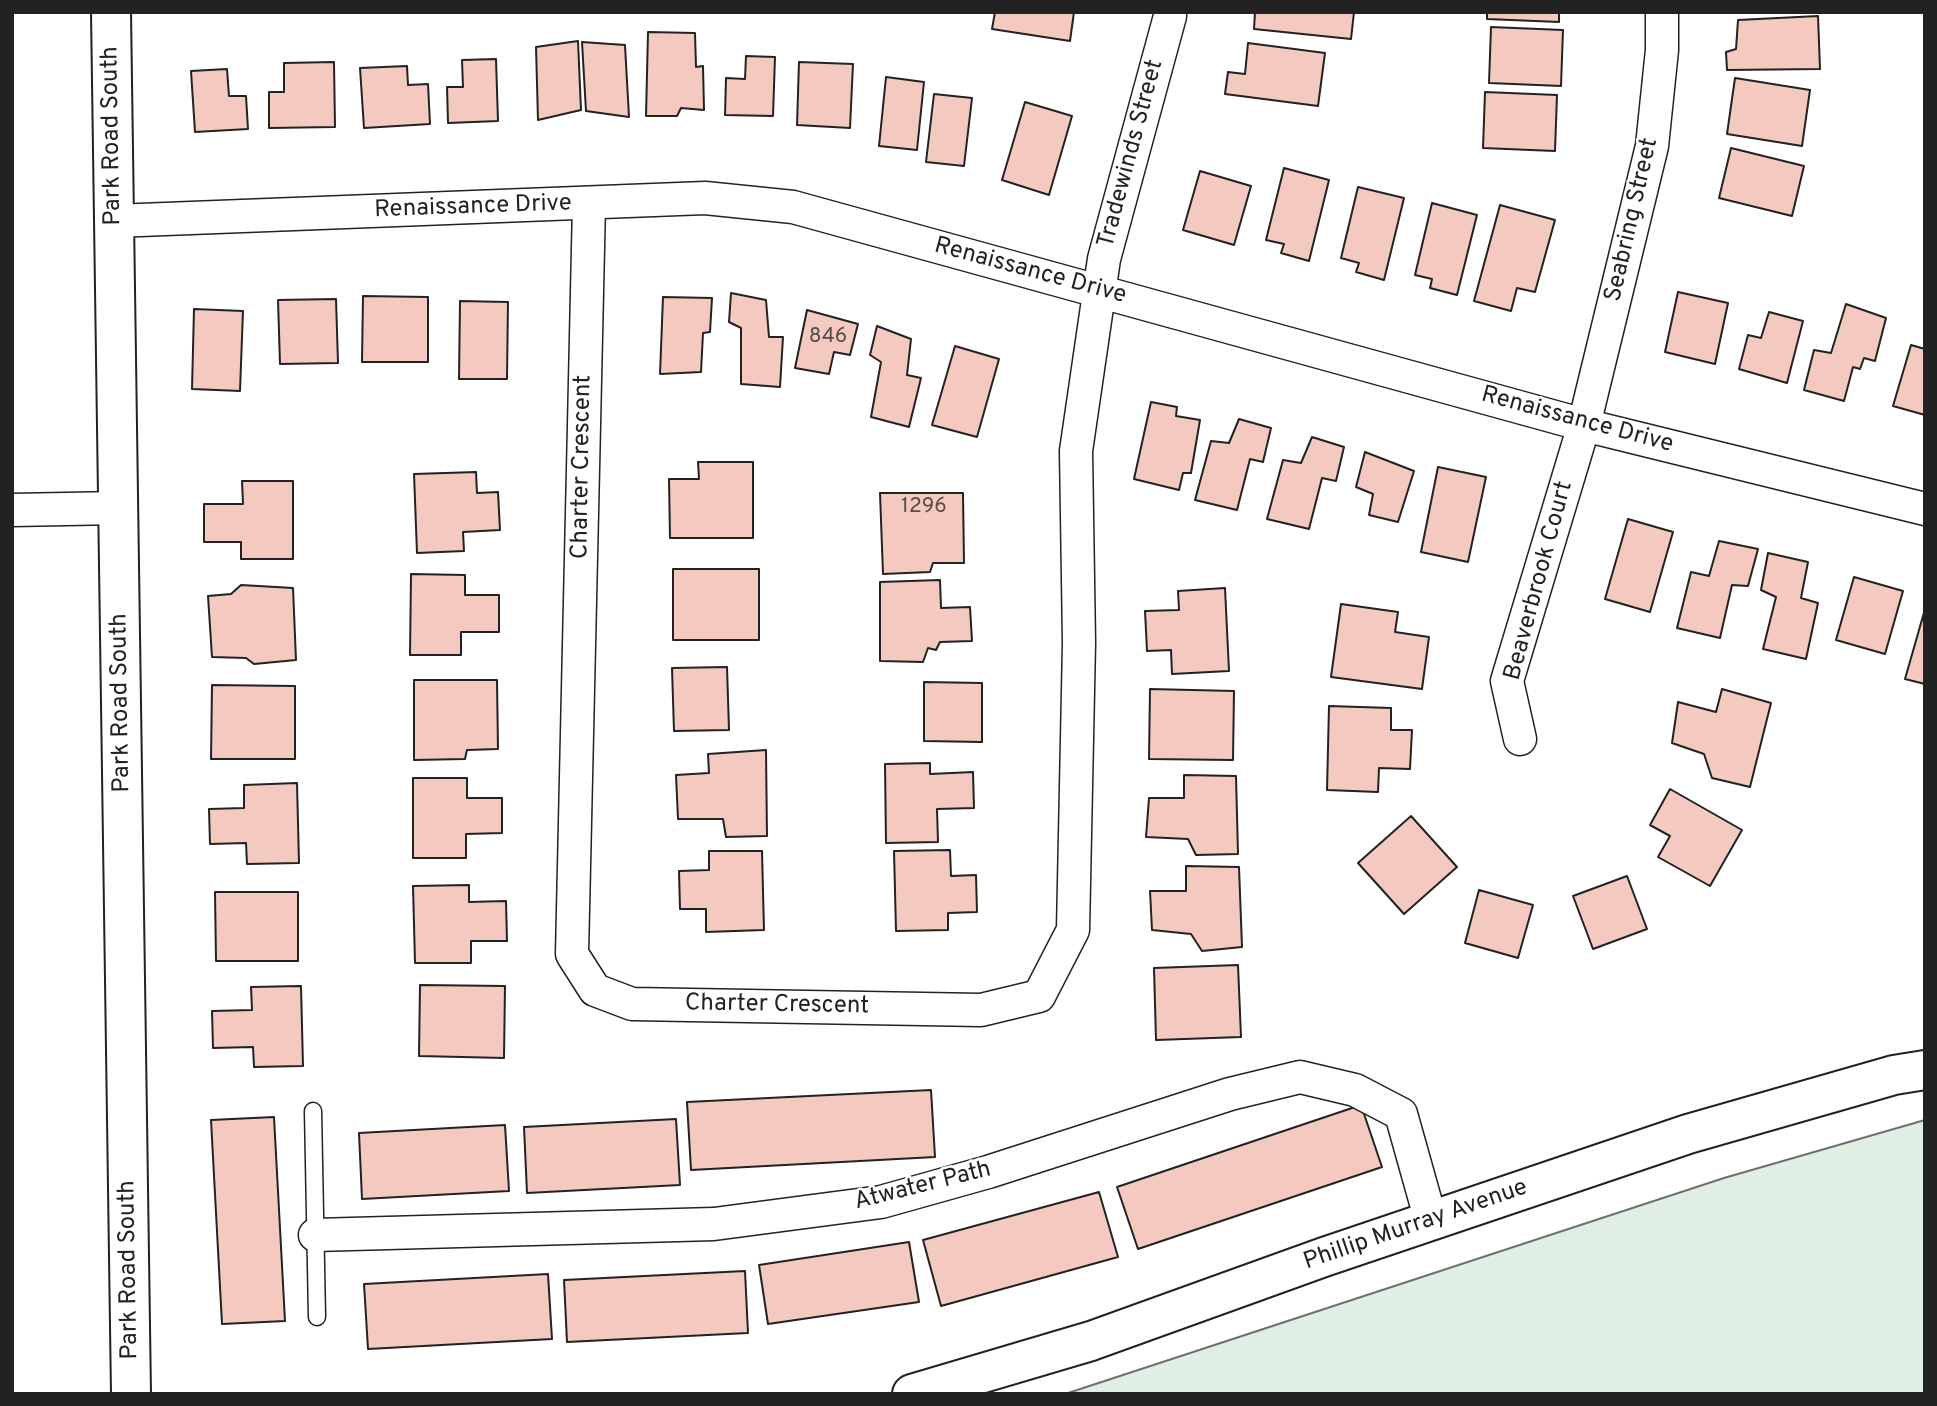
<!DOCTYPE html>
<style>
body{margin:0}
#map{position:relative;width:1937px;height:1406px;overflow:hidden;background:#fff;font-family:Overpass,sans-serif}
canvas{display:block}
.frame{position:absolute;inset:0;border:14px solid #222;pointer-events:none}
</style>
<div id="map">
<canvas width="1937" height="1406"></canvas>
<div class="frame"></div>
</div>
<script>
const context = document.querySelector('canvas').getContext('2d');
context.lineJoin = 'round';
function paint(path, color) {
  context.fillStyle = color;
  context.fill(path, 'evenodd');
}
function stroke(path, color, width, dash) {
  context.strokeStyle = color;
  context.lineWidth = width;
  context.lineCap = dash ? 'butt' : 'round';
  context.setLineDash(dash || []);
  context.stroke(path);
}
function label(font, color, halo, rows, align = 'center') {
  context.font = font + ' Overpass,sans-serif';
  context.lineWidth = 5;
  context.setLineDash([]);
  context.textBaseline = 'middle';
  context.strokeStyle = halo;
  context.fillStyle = color;
  for (const [text, x, y, turn = 0] of rows) {
    context.save();
    context.translate(x, y);
    context.rotate((+turn || 0) * Math.PI / 180);
    context.textAlign = isNaN(turn) ? turn : align;
    if (halo) context.strokeText(text, 0, 0);
    context.fillText(text, 0, 0);
    context.restore();
  }
}
const green = new Path2D(`
 M 1925,1120 L 1925,1394 L 1065,1394 L 1724,1178 Z`);
paint(green, '#e0efe3');
stroke(green, '#6f6f6f', 2);
const building = new Path2D(`
 M 995,12 L 1074,12 L 1070,41 L 992,29 Z
 M 1255,12 L 1354,12 L 1351,39 L 1254,29 Z
 M 1487,12 L 1559,12 L 1559,22 L 1487,19 Z
 M 1818,16 L 1820,69 L 1727,70 L 1726,52 L 1736,49 L 1738,20 Z
 M 1491,27 L 1563,30 L 1561,86 L 1489,83 Z
 M 648,32 L 695,33 L 696,67 L 703,66 L 704,110 L 681,108 L 677,116 L 646,116 Z
 M 578,41 L 581,110 L 538,120 L 536,47 Z
 M 582,42 L 625,45 L 629,117 L 586,111 Z
 M 1248,43 L 1325,53 L 1318,106 L 1225,94 L 1228,72 L 1245,74 Z
 M 746,56 L 775,57 L 773,116 L 725,115 L 726,78 L 745,79 Z
 M 496,59 L 498,121 L 448,123 L 447,87 L 463,87 L 462,60 Z
 M 334,62 L 335,127 L 269,128 L 269,92 L 284,92 L 284,63 Z
 M 799,62 L 853,64 L 850,128 L 797,125 Z
 M 407,66 L 408,85 L 428,84 L 430,124 L 364,128 L 360,68 Z
 M 227,69 L 229,96 L 246,96 L 248,129 L 195,132 L 191,71 Z
 M 886,77 L 924,82 L 917,150 L 879,146 Z
 M 1735,78 L 1810,90 L 1802,146 L 1727,134 Z
 M 1485,92 L 1557,95 L 1555,151 L 1483,148 Z
 M 934,94 L 972,98 L 964,166 L 926,162 Z
 M 1025,102 L 1072,116 L 1049,195 L 1002,180 Z
 M 1731,148 L 1804,166 L 1792,216 L 1719,198 Z
 M 1284,168 L 1329,180 L 1309,261 L 1281,253 L 1284,244 L 1266,240 Z
 M 1200,171 L 1251,186 L 1234,245 L 1183,230 Z
 M 1358,187 L 1404,198 L 1384,280 L 1356,272 L 1359,263 L 1341,258 Z
 M 1432,203 L 1477,215 L 1457,295 L 1430,288 L 1432,279 L 1415,275 Z
 M 1500,205 L 1555,220 L 1535,292 L 1517,288 L 1511,311 L 1474,301 Z
 M 1678,292 L 1728,303 L 1715,364 L 1665,352 Z
 M 731,293 L 766,300 L 769,337 L 783,337 L 780,387 L 741,384 L 741,328 L 729,322 Z
 M 363,296 L 428,297 L 428,362 L 362,362 Z
 M 663,297 L 712,298 L 710,332 L 703,333 L 701,372 L 660,374 Z
 M 336,299 L 338,363 L 280,364 L 278,300 Z
 M 460,301 L 508,302 L 507,379 L 459,379 Z
 M 1846,304 L 1886,318 L 1875,361 L 1864,358 L 1860,369 L 1853,367 L 1844,401 L 1804,390 L 1814,350 L 1831,353 Z
 M 194,309 L 243,311 L 240,391 L 192,389 Z
 M 807,310 L 858,324 L 850,355 L 834,352 L 829,374 L 795,368 Z
 M 1769,312 L 1803,321 L 1787,383 L 1739,369 L 1748,335 L 1761,338 Z
 M 877,326 L 911,339 L 907,375 L 921,378 L 909,427 L 871,417 L 881,362 L 870,355 Z
 M 1911,345 L 1925,349 L 1925,415 L 1893,406 Z
 M 955,346 L 999,359 L 977,437 L 932,425 Z
 M 1151,402 L 1177,407 L 1176,416 L 1200,420 L 1191,473 L 1183,473 L 1179,490 L 1134,479 Z
 M 1239,419 L 1271,428 L 1263,462 L 1250,459 L 1237,510 L 1195,500 L 1211,441 L 1229,443 Z
 M 1312,437 L 1344,447 L 1336,481 L 1322,478 L 1309,529 L 1267,519 L 1283,460 L 1301,463 Z
 M 1365,452 L 1414,471 L 1398,522 L 1369,515 L 1373,494 L 1356,487 Z
 M 698,462 L 753,462 L 753,538 L 670,538 L 669,479 L 699,479 Z
 M 1438,467 L 1486,477 L 1468,562 L 1421,552 Z
 M 476,472 L 477,493 L 498,492 L 500,530 L 463,532 L 464,551 L 417,553 L 414,474 Z
 M 242,481 L 293,481 L 293,559 L 241,559 L 241,542 L 204,542 L 204,504 L 243,504 Z
 M 880,493 L 963,493 L 964,563 L 933,563 L 930,572 L 883,574 Z
 M 1628,519 L 1673,532 L 1650,612 L 1605,599 Z
 M 1719,541 L 1758,549 L 1748,586 L 1732,585 L 1720,638 L 1677,628 L 1691,572 L 1709,576 Z
 M 1768,553 L 1808,562 L 1801,598 L 1818,603 L 1806,659 L 1763,649 L 1776,597 L 1761,590 Z
 M 673,569 L 759,569 L 759,640 L 673,640 Z
 M 411,574 L 465,575 L 465,595 L 499,595 L 499,632 L 461,632 L 461,655 L 410,655 Z
 M 1854,577 L 1903,591 L 1885,654 L 1836,640 Z
 M 940,580 L 941,608 L 970,607 L 972,641 L 940,642 L 936,650 L 928,648 L 923,662 L 880,661 L 880,582 Z
 M 241,585 L 293,588 L 296,660 L 254,664 L 246,658 L 212,657 L 208,596 L 231,594 Z
 M 1225,588 L 1229,671 L 1172,674 L 1171,650 L 1147,651 L 1145,611 L 1179,610 L 1178,591 Z
 M 1341,604 L 1398,612 L 1395,632 L 1429,637 L 1422,689 L 1331,677 Z
 M 1925,609 L 1925,684 L 1905,679 Z
 M 727,667 L 729,730 L 674,731 L 672,668 Z
 M 414,680 L 497,680 L 498,749 L 467,750 L 465,759 L 414,760 Z
 M 924,682 L 982,683 L 982,742 L 924,741 Z
 M 212,685 L 295,686 L 295,759 L 211,759 Z
 M 1150,689 L 1234,691 L 1233,760 L 1149,759 Z
 M 1722,689 L 1771,703 L 1750,787 L 1712,778 L 1704,754 L 1672,743 L 1678,702 L 1716,712 Z
 M 1329,706 L 1391,708 L 1391,730 L 1412,730 L 1410,769 L 1379,768 L 1378,792 L 1327,790 Z
 M 766,750 L 767,836 L 726,837 L 723,819 L 678,819 L 676,775 L 709,773 L 708,754 Z
 M 930,763 L 930,774 L 973,772 L 974,808 L 937,809 L 938,842 L 886,843 L 885,764 Z
 M 1184,775 L 1236,776 L 1238,854 L 1196,855 L 1188,839 L 1146,837 L 1149,798 L 1184,798 Z
 M 413,778 L 467,778 L 467,798 L 502,798 L 502,833 L 466,834 L 466,858 L 413,858 Z
 M 297,783 L 299,863 L 247,864 L 246,843 L 210,844 L 209,809 L 244,808 L 244,785 Z
 M 1670,789 L 1742,830 L 1710,886 L 1658,857 L 1670,836 L 1650,825 Z
 M 1411,816 L 1457,867 L 1404,914 L 1358,863 Z
 M 950,850 L 951,876 L 976,875 L 977,912 L 948,913 L 948,930 L 896,931 L 894,851 Z
 M 709,851 L 762,851 L 764,930 L 706,932 L 706,909 L 680,909 L 679,871 L 709,870 Z
 M 1186,866 L 1239,867 L 1242,947 L 1202,951 L 1191,934 L 1152,930 L 1150,891 L 1186,891 Z
 M 1627,876 L 1647,929 L 1593,949 L 1573,896 Z
 M 469,885 L 469,902 L 506,901 L 507,941 L 471,941 L 471,963 L 415,963 L 413,886 Z
 M 1479,890 L 1533,905 L 1518,958 L 1465,943 Z
 M 215,892 L 298,892 L 298,961 L 216,961 Z
 M 1238,965 L 1241,1037 L 1156,1040 L 1154,968 Z
 M 420,985 L 505,986 L 504,1058 L 419,1056 Z
 M 301,986 L 303,1066 L 254,1067 L 253,1047 L 213,1048 L 212,1011 L 252,1010 L 251,987 Z
 M 931,1090 L 935,1157 L 691,1170 L 687,1102 Z
 M 1361,1105 L 1382,1167 L 1138,1249 L 1117,1187 Z
 M 274,1117 L 285,1321 L 222,1324 L 211,1120 Z
 M 676,1119 L 680,1185 L 527,1193 L 524,1127 Z
 M 505,1125 L 509,1191 L 362,1199 L 359,1133 Z
 M 1099,1192 L 1118,1257 L 941,1306 L 923,1240 Z
 M 909,1242 L 919,1302 L 768,1324 L 759,1265 Z
 M 745,1271 L 748,1333 L 567,1342 L 564,1280 Z
 M 548,1274 L 552,1339 L 368,1349 L 364,1284 Z`);
paint(building, '#f3c9c0');
stroke(building, '#222', 2);
const service = new Path2D(`
 M 313,1111 L 317,1317`);
const minor = new Path2D(`
 M 589,204 L 572,954 L 595,990 L 632,1004 L 981,1010 L 1039,996 L 1073,930 L 1079,643 L 1076,451 L 1104,259 L 1170,16
 M 114,221 L 705,198 L 793,207 L 1584,425 L 1925,509
 M 12,510 L 119,508
 M 1520,739 L 1507,681 L 1584,425 L 1652,146 L 1662,50 L 1662,12
 M 315,1235 L 714,1224 L 881,1202 L 988,1172 L 1230,1094 L 1300,1077 L 1355,1090 L 1401,1114 L 1431,1221`);
const tertiary = new Path2D(`
 M 111,12 L 131,1394`);
const secondary = new Path2D(`
 M 912,1394 L 1091,1341 L 1324,1257 L 1688,1134 L 1894,1075 L 1925,1070`);
stroke(service, '#222', 19);
stroke(minor, '#222', 35);
stroke(tertiary, '#222', 42);
stroke(secondary, '#222', 42);
stroke(service, '#fff', 16);
stroke(minor, '#fff', 32);
stroke(tertiary, '#fff', 38);
stroke(secondary, '#fff', 38);
label('21px', '#564c4a', null, [
 ["846",828,338],
 ["1296",924,508]
]);
label('24px', '#222', '#fff', [
 ["Park Road South",113,136,-91],
 ["Tradewinds Street",1132,154,-75],
 ["Renaissance Drive",473,208,-2],
 ["Seabring Street",1633,220,-77],
 ["Renaissance Drive",1030,272,15],
 ["Renaissance Drive",1577,421,15],
 ["Charter Crescent",583,467,-89],
 ["Beaverbrook Court",1540,581,-75],
 ["Park Road South",122,703,-91],
 ["Charter Crescent",777,1006,1],
 ["Atwater Path",923,1187,-14],
 ["Phillip Murray Avenue",1416,1226,-19],
 ["Park Road South",130,1270,-91]
]);
</script>
